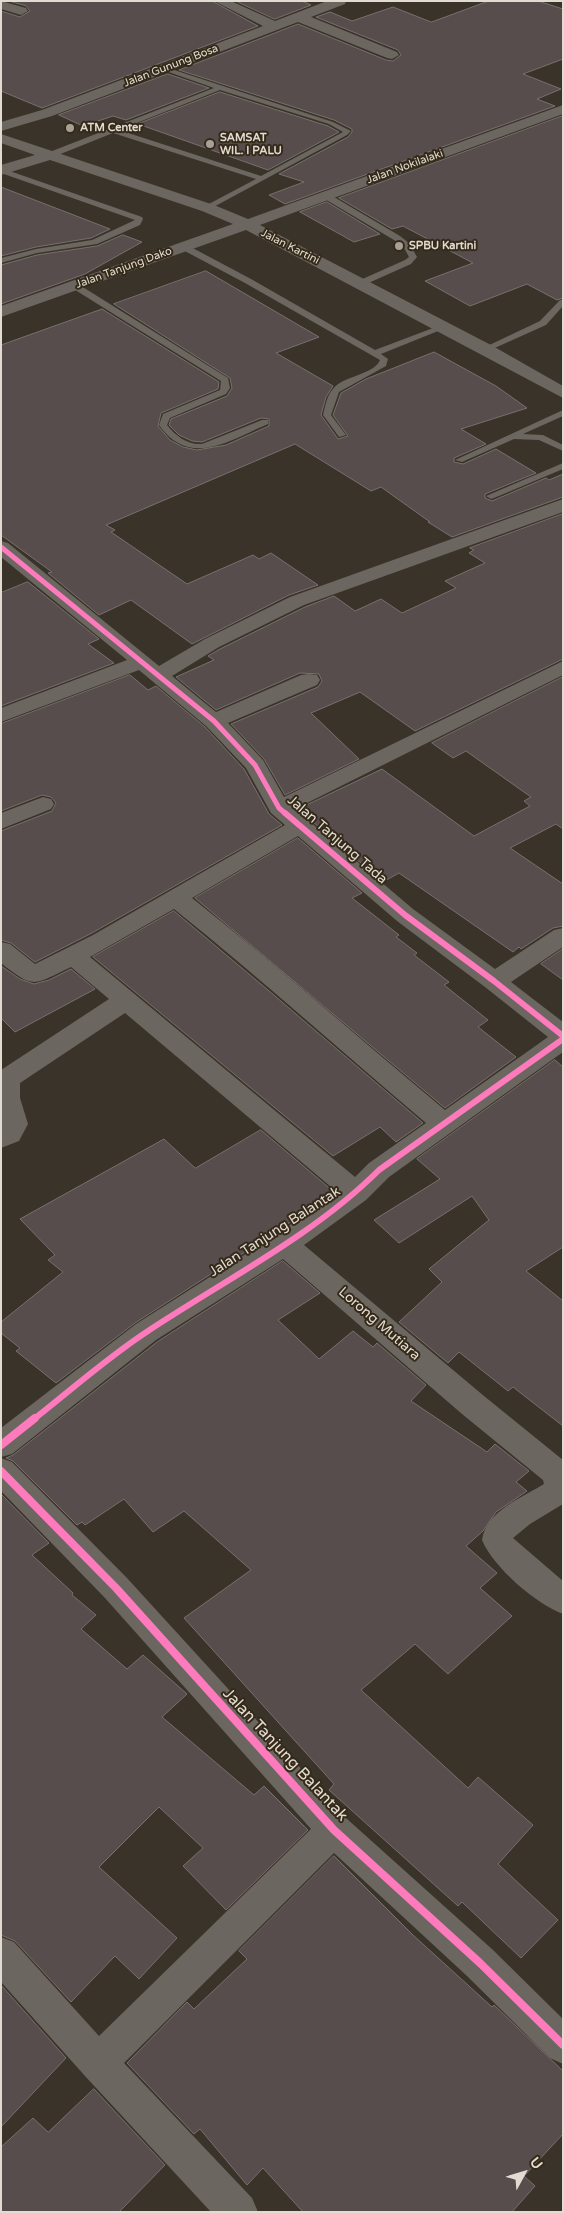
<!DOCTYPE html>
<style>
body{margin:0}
#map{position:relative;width:564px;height:2213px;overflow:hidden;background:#3a3329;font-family:"Varela Round",sans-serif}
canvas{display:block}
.frame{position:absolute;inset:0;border:2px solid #e2dbd1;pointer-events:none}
.north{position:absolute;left:499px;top:2148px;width:50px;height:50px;-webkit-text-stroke:4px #352a19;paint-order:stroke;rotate:51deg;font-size:14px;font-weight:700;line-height:20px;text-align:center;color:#e2dbd1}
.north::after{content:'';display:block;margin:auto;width:18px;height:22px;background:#e2dbd1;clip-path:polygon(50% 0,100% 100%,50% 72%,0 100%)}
</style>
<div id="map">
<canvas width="564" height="2213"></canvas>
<div class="frame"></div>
<div class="north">U</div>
</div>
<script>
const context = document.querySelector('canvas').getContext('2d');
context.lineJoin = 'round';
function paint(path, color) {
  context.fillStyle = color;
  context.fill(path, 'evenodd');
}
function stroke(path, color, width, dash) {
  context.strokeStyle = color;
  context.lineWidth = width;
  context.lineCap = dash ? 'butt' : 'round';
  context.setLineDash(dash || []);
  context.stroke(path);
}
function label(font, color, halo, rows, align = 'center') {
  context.font = font + ' "Varela Round",sans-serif';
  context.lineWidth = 4;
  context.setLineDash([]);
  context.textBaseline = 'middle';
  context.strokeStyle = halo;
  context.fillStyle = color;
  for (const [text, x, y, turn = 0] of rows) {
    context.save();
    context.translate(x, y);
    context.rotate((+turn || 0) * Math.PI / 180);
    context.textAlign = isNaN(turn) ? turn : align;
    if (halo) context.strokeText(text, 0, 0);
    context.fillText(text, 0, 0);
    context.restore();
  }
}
const building = new Path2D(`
 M 9,1 L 212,1 L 258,26 L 42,108 L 1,91 L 1,11 L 20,17 L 30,11 L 26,6 Z
 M 236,1 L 302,1 L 311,5 L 275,19 Z
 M 489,1 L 538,1 L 563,9 L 563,59 L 523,74 L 561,89 L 537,99 L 555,106 L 285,204 L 269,195 L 304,182 L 279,174 L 348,137 L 352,132 L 352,129 L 334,120 L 179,70 L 298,24 L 386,60 L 393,61 L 401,55 L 398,50 L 316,17 L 330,12 L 352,21 L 393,7 L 431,22 Z
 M 168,74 L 209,88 L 126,120 L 113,116 L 83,126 L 59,115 Z
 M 220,92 L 328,126 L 339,132 L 268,170 L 138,124 Z
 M 563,116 L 563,298 L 557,300 L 527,284 L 470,306 L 425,281 L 473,263 L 403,226 L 392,229 L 339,198 Z
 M 1,187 L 110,229 L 91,238 L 36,247 L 1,256 Z
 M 327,202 L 380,234 L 354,242 L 300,212 Z
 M 123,235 L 142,242 L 85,274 L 1,304 L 1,265 L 37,255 L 97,246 Z
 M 206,271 L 319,337 L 276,353 L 333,386 L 326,397 L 321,415 L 338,439 L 348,436 L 333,415 L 341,393 L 366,379 L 434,352 L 496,386 L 527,408 L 461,429 L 486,444 L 454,458 L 454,462 L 463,464 L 496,449 L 536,473 L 485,494 L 485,498 L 492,501 L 546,478 L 549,480 L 563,474 L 563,497 L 452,537 L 428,522 L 430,522 L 381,487 L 371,491 L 295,444 L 106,525 L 115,530 L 111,532 L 187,584 L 253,555 L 259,559 L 271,553 L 318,585 L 289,595 L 192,644 L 131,600 L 99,615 L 48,573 L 52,572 L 1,535 L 1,345 L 102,309 L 219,382 L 218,389 L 161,413 L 158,426 L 170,440 L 183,447 L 197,450 L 226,445 L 269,426 L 269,419 L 261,418 L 202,442 L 192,441 L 179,435 L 169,425 L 171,419 L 227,396 L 232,388 L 230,378 L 114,304 Z
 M 563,514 L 563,659 L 415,731 L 360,692 L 311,713 L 359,759 L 285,795 L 264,759 L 231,724 L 318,687 L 322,681 L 319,674 L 300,673 L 216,710 L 176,677 L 214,660 L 208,656 L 220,649 L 305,607 L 334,596 L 355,611 L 381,599 L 402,613 L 456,588 L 445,581 L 485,563 L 469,553 L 474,550 L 470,548 Z
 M 28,582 L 99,639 L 88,644 L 114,663 L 1,706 L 1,593 Z
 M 130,675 L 148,690 L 156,686 L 205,727 L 244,769 L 269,814 L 282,825 L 92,933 L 35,962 L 11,943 L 1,940 L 1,831 L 52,811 L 56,803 L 51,797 L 42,795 L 1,811 L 1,724 Z
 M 563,677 L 563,829 L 556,824 L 510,848 L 563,884 L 563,926 L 553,928 L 521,949 L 519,947 L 513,952 L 399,873 L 383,882 L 298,809 L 382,769 L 474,836 L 530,806 L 524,801 L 531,797 L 466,751 L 453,758 L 432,743 Z
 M 298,838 L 362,893 L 352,898 L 399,935 L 396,937 L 417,953 L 414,955 L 449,982 L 444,985 L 488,1020 L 478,1027 L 516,1057 L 445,1108 L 195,898 Z
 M 174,911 L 268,990 L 423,1123 L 396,1142 L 380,1127 L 333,1156 L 93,957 Z
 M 563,949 L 563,980 L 541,964 Z
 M 1,966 L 20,979 L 34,984 L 49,980 L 71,969 L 95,989 L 15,1032 L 1,1018 Z
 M 555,1060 L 563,1067 L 563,1247 L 526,1271 L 563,1301 L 563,1426 L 513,1387 L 508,1391 L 459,1352 L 448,1363 L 399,1322 L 442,1282 L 429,1269 L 489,1220 L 472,1196 L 399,1243 L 374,1220 L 440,1179 L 417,1159 Z
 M 261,1130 L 334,1192 L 273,1234 L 135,1323 L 56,1383 L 16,1351 L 20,1348 L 1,1333 L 1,1322 L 63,1272 L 48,1260 L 55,1255 L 20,1219 L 164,1139 L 195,1168 Z
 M 283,1261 L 320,1293 L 278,1320 L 319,1359 L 353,1331 L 373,1347 L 377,1343 L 426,1385 L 411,1401 L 487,1452 L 495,1444 L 529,1471 L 516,1482 L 527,1491 L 496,1512 L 483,1531 L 466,1546 L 497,1573 L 480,1588 L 512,1616 L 448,1674 L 415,1644 L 361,1690 L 468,1788 L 478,1777 L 533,1825 L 498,1864 L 558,1920 L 521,1958 L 462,1902 L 458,1906 L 329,1790 L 334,1784 L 184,1618 L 251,1570 L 184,1511 L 153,1532 L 124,1499 L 85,1525 L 82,1522 L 77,1525 L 13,1461 L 6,1458 L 13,1455 L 157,1342 Z
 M 1,1494 L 49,1543 L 32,1555 L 73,1593 L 72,1595 L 96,1615 L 81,1629 L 127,1669 L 143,1655 L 187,1694 L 162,1717 L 254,1795 L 264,1786 L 308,1830 L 226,1910 L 183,1866 L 203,1848 L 159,1807 L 99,1867 L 177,1938 L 139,1979 L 115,1956 L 71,2002 L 15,1941 L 1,1935 Z
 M 334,1856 L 414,1936 L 492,2007 L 494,2005 L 563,2071 L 563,2134 L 524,2176 L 535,2186 L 512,2212 L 303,2212 L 263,2168 L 247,2185 L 200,2129 L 194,2134 L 127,2063 L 187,2002 L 194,2009 L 247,1959 L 239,1951 Z
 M 1,1985 L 66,2058 L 1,2127 Z
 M 94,2089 L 165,2165 L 119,2212 L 1,2212 L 1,2147 L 33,2118 L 48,2132 Z`);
paint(building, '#574d4c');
stroke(building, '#78706d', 1);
paint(new Path2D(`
 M 165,67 L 333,122 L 351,131 L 347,135 L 208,210 L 205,210 L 205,206 L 256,179 L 113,133 L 53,157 L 47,157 L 47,153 L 214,88 L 163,70 L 162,69 ZM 220,90 L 329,124 L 343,132 L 261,176 L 119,130 Z
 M 1,168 L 142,217 L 143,219 L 140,225 L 97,244 L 37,253 L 1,263 L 1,258 L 36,249 L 92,240 L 135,220 L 1,173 Z
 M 323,194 L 329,194 L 400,236 L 409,243 L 417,257 L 411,264 L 364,285 L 358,285 L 358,281 L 405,260 L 409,257 L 403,246 L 394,240 L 323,198 Z
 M 181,245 L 187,245 L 251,279 L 375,350 L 441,325 L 448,327 L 381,354 L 388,359 L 386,366 L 339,392 L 331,415 L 346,435 L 339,437 L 323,415 C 325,407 327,395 333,389 C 342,376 374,375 380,360 L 245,283 L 181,249 Z
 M 72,284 L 78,284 L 228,378 L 230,388 L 226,394 L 170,418 L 167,425 C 176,436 187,445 202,444 L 262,420 L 268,420 L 268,424 C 230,440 190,469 159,425 L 163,414 L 220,390 L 221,381 L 72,288 Z
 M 560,300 L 563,300 L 563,306 L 546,325 L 488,351 L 481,349 L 540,321 Z
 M 563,410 L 563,416 L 523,434 L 543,435 L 563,445 L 563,451 L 539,440 L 514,439 L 462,462 L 455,460 Z
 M 563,463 L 563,469 L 494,498 L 491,499 L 486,496 Z`), '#6b665f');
paint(new Path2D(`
 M 1,1 L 26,8 L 28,11 L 21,15 L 1,9 Z
 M 214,1 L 231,1 L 275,21 L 327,1 L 346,1 L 345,4 L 311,17 L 397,52 L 399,55 L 392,59 L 387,58 L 298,22 L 52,116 L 1,131 L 1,122 L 42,110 L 263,26 Z
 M 563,105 L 563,114 L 260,225 L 491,345 L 563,386 L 563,398 L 246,230 L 1,317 L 1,306 L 233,224 L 202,211 L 50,160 L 1,175 L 1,165 L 35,155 L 1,143 L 1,134 L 214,205 L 248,219 Z
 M 563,499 L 563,512 L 304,605 L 219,647 L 172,676 L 216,712 L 301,675 L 309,674 L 317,675 L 320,680 L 317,685 L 228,723 L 263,760 L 284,797 L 563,661 L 563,675 L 295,809 L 413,909 L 495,969 L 554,930 L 563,928 L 563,947 L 511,982 L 563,1022 L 563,1052 L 389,1177 L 366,1200 L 304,1245 L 484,1396 L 563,1460 L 563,1504 L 530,1524 L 513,1538 L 563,1581 L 563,1614 C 536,1604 493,1567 482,1540 C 486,1511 523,1497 544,1484 L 543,1480 L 462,1414 L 283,1259 L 156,1340 L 12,1454 L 1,1457 L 1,1428 L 136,1324 L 274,1236 L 337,1192 L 125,1013 L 20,1083 L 20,1098 L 28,1124 L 19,1141 L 1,1148 L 1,1070 L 109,999 L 71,967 C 33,985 35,990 1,963 L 1,942 L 10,944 L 35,964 L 93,935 L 285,825 L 271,813 L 246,768 L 206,726 L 139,670 L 1,722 L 1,708 L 127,660 L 1,557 L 1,541 L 8,543 L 159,666 L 205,639 L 290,597 ZM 298,836 L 397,921 L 485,987 L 548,1037 L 445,1110 C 360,1039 278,966 192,898 ZM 174,909 C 260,978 342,1052 426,1123 L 369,1163 L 355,1177 L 90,957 Z
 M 43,797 L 51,799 L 54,804 L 51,809 L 1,829 L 1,813 Z
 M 1,1458 L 12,1462 L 127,1578 L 346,1818 L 493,1950 L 563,2019 L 563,2064 L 550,2058 L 467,1976 L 334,1853 L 124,2063 L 252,2198 L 258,2212 L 211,2212 L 85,2076 L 1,1982 L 1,1937 L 14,1942 L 99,2036 L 311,1829 L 105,1598 L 1,1491 Z`), '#6b665f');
stroke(new Path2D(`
 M 1,547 L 214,721 L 255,765 L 279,808 L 286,814`), '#fd7abc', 5);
stroke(new Path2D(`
 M 285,813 L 405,915 L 494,981 L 563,1036
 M 34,1419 C 71,1390 108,1357 148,1331 C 225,1280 314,1235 379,1170 L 563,1039`), '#fd7abc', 6);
stroke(new Path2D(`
 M 1,1445 L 35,1418
 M 1,1471 L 116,1588 L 334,1830 L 480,1963 L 563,2045`), '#fd7abc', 8);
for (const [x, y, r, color] of [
 [70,128,5,"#a7a096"],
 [210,144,5,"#a7a096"],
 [399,246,5,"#a7a096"]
]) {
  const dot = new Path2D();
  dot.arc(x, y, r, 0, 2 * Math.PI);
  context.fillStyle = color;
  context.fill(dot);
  stroke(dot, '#352a19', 2);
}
label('11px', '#e2dbd1', '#352a19', [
 ["Jalan Gunung Bosa",171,66,-21],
 ["Jalan Nokilalaki",405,167,-20],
 ["Jalan Kartini",290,247,27],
 ["Jalan Tanjung Dako",124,268,-20]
]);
label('bold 11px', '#e2dbd1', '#352a19', [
 ["ATM Center",80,128],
 ["SAMSAT",220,138],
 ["WIL. I PALU",220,151],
 ["SPBU Kartini",409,246]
], 'left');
label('14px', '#e2dbd1', '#352a19', [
 ["Jalan Tanjung Tada",337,840,41],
 ["Jalan Tanjung Balantak",275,1232,-33],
 ["Lorong Mutiara",379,1324,41]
]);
label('16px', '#e2dbd1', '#352a19', [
 ["Jalan Tanjung Balantak",285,1755,47]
]);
</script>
